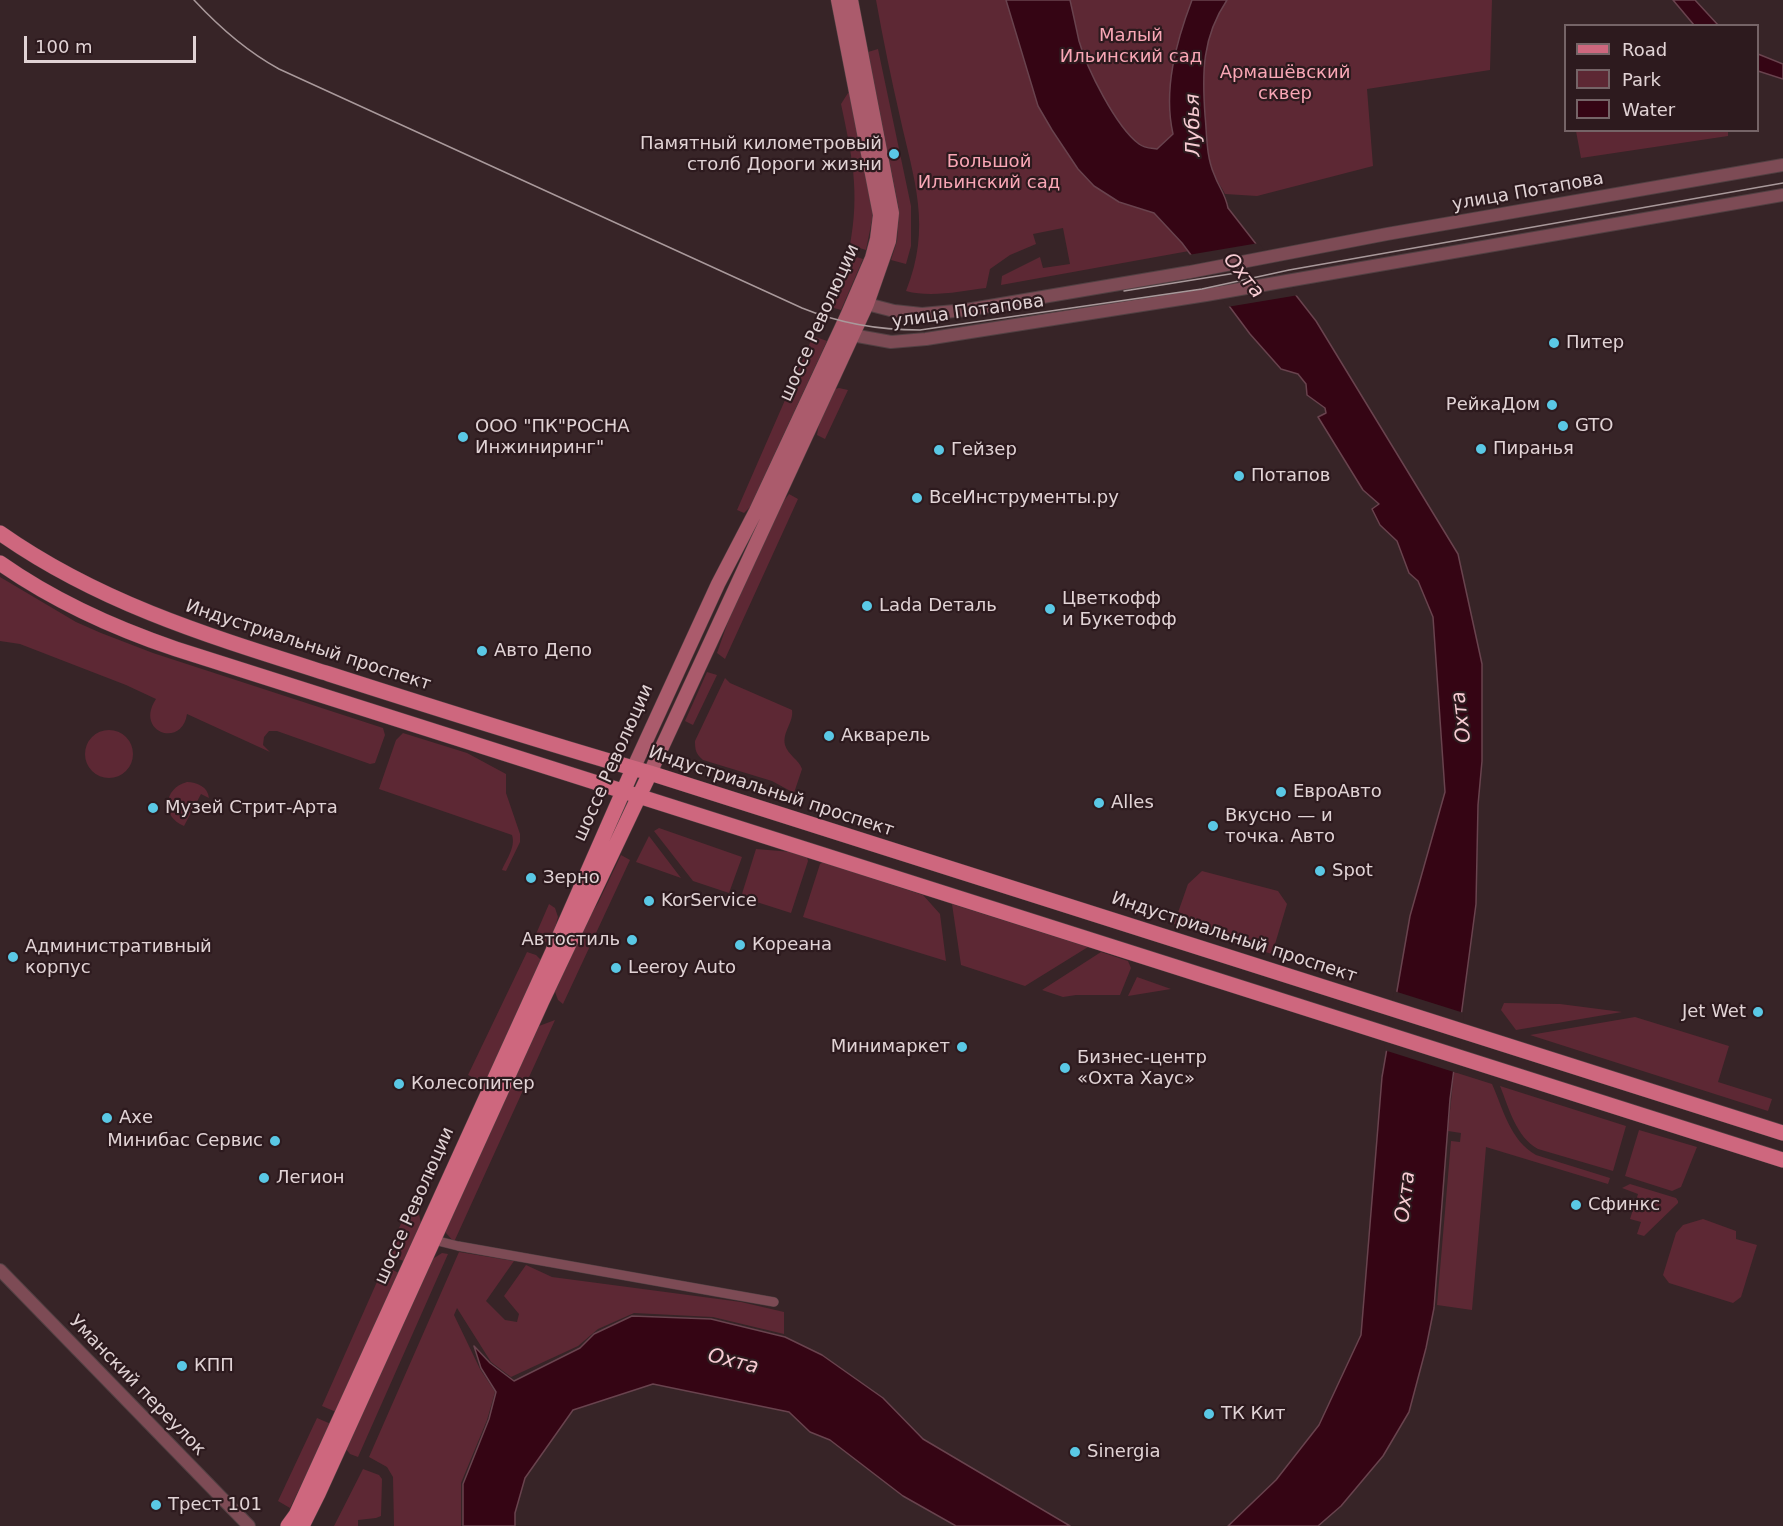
<!DOCTYPE html>
<meta charset="utf-8">
<style>
body{margin:0}
#map{position:relative;width:1783px;height:1526px;overflow:hidden;background:#372427;font-family:"DejaVu Sans",sans-serif}
canvas{display:block}
.legend{position:absolute;left:1564px;top:24px;width:195px;height:108px;box-sizing:border-box;background:#2d1a1e;border:2px solid #756467;margin:0;padding:8px 10px;list-style:none;font-size:18px;color:#e1d3d5}
.legend li{display:flex;align-items:center;gap:12px;height:30px}
.legend b{width:30px;border:2px solid #756467}
.scale{position:absolute;left:24px;top:36px;width:172px;height:27px;box-sizing:border-box;border:3px solid #e1d3d5;border-top:0;padding-left:8px;font-size:18px;line-height:21px;white-space:nowrap;color:#e1d3d5;-webkit-text-stroke:4px #2d1a1e;paint-order:stroke}
</style>
<div id="map">
<canvas width="1783" height="1526"></canvas>
<ul class="legend">
<li><b style="height:8px;background:#ce677e"></b>Road</li>
<li><b style="height:16px;background:#5d2834"></b>Park</li>
<li><b style="height:16px;background:#350514"></b>Water</li>
</ul>
<div class="scale">100 m</div>
</div>
<script>
const context = document.querySelector('canvas').getContext('2d');
context.lineJoin = 'round';
function paint(path, color) {
  context.fillStyle = color;
  context.fill(path, 'evenodd');
}
function stroke(path, color, width, dash) {
  context.strokeStyle = color;
  context.lineWidth = width;
  context.lineCap = dash ? 'butt' : 'round';
  context.setLineDash(dash || []);
  context.stroke(path);
}
function label(font, color, halo, rows, align = 'center') {
  context.font = font + ' "DejaVu Sans",sans-serif';
  context.lineWidth = 4.5;
  context.setLineDash([]);
  context.textBaseline = 'middle';
  context.strokeStyle = halo;
  context.fillStyle = color;
  for (const [text, x, y, turn = 0] of rows) {
    context.save();
    context.translate(x, y);
    context.rotate((+turn || 0) * Math.PI / 180);
    context.textAlign = isNaN(turn) ? turn : align;
    if (halo) context.strokeText(text, 0, 0);
    context.fillText(text, 0, 0);
    context.restore();
  }
}
paint(new Path2D(`
 M 876,0 L 1006,0 L 1038,106 L 1052,131 L 1078,169 L 1094,186 L 1154,213 L 1189,251 L 1001,285 L 1002,276 L 1040,257 L 1043,268 L 1070,264 L 1063,228 L 1033,234 L 1036,244 L 1010,255 L 990,269 L 986,288 C 961,291 931,298 906,291 C 932,227 914,180 900,117 C 891,78 883,39 876,0 Z
 M 1070,0 L 1192,0 C 1176,42 1163,90 1173,134 L 1157,149 C 1151,148 1144,148 1139,144 C 1116,127 1087,69 1079,41 C 1076,27 1073,14 1070,0 Z
 M 1227,0 L 1492,0 L 1490,70 L 1367,89 L 1373,166 L 1257,196 L 1225,194 C 1222,188 1217,181 1214,174 C 1206,156 1207,134 1205,115 C 1202,73 1202,37 1227,0 Z
 M 878,49 L 911,206 L 911,246 L 906,264 L 891,260 L 897,241 L 899,210 L 868,52 Z
 M 851,92 L 873,215 L 866,250 L 850,245 C 860,191 852,156 841,104 L 848,93 Z
 M 1728,130 L 1728,136 L 1581,158 L 1576,131 Z
 M 847,254 L 863,259 L 841,310 L 827,306 Z
 M 813,336 L 827,341 L 750,507 L 744,513 L 737,510 Z
 M 839,388 L 848,390 L 825,439 L 817,435 L 820,418 L 835,389 Z
 M 789,494 L 798,499 L 725,659 L 717,653 L 737,596 L 780,506 Z
 M 0,577 L 76,622 L 101,633 L 153,653 L 383,728 L 385,735 L 375,763 L 370,764 L 277,731 L 269,731 L 264,737 L 263,745 L 270,752 L 187,714 C 182,749 134,732 156,699 L 126,685 L 20,644 L 0,641 Z
 M 707,672 L 717,675 L 693,725 L 685,721 Z
 M 725,678 L 730,683 L 792,710 C 794,722 782,732 785,745 C 788,755 799,760 802,769 L 794,793 L 772,781 L 703,760 C 696,754 695,750 695,741 Z
 M85 754a24 24 0 1 1 48 0a24 24 0 1 1-48 0Z
 M 403,733 L 467,753 L 506,774 L 506,793 L 520,834 L 520,842 L 506,871 L 502,870 C 506,860 516,847 512,835 L 379,789 L 396,740 Z
 M 187,782 C 197,782 208,787 209,798 L 201,794 L 184,826 C 161,817 163,788 187,782 Z
 M 659,828 L 742,857 L 729,893 L 693,881 L 654,831 Z
 M 649,836 L 681,878 L 636,862 Z
 M 756,849 L 792,852 L 807,857 L 808,861 L 791,913 L 741,897 Z
 M 621,855 L 630,860 L 563,1004 L 558,1000 L 554,989 L 579,933 L 598,903 Z
 M 823,862 L 923,895 L 940,914 L 946,961 L 803,917 L 820,864 Z
 M 1202,871 L 1278,891 L 1287,904 L 1272,954 L 1174,924 L 1188,884 Z
 M 549,904 L 555,908 L 558,917 L 552,939 C 545,943 541,945 533,941 Z
 M 952,904 L 1088,947 L 1025,986 L 961,965 Z
 M 527,952 L 536,955 L 542,961 L 487,1079 L 478,1080 L 468,1075 Z
 M 1101,952 L 1128,961 L 1131,968 L 1120,995 L 1076,995 L 1063,997 L 1042,990 Z
 M 1137,977 L 1171,989 L 1128,996 Z
 M 1504,1003 L 1560,1004 L 1622,1012 L 1516,1030 L 1501,1010 Z
 M 1635,1017 L 1729,1046 L 1718,1082 L 1772,1099 L 1768,1111 L 1530,1035 Z
 M 555,1020 L 454,1242 L 446,1233 L 446,1227 L 539,1026 Z
 M 1454,1072 L 1492,1084 C 1504,1111 1510,1140 1536,1155 L 1610,1178 L 1608,1184 L 1486,1147 L 1472,1310 L 1437,1305 L 1451,1141 L 1460,1142 L 1461,1133 L 1448,1131 Z
 M 1500,1086 L 1626,1126 L 1613,1171 L 1538,1149 C 1516,1137 1509,1108 1500,1086 Z
 M 1639,1130 L 1697,1147 L 1681,1187 L 1672,1191 L 1625,1176 Z
 M 1630,1184 L 1676,1198 L 1678,1201 L 1678,1203 L 1644,1236 L 1637,1234 L 1641,1222 L 1630,1219 L 1638,1194 L 1622,1188 Z
 M 409,1207 L 419,1214 L 421,1223 L 404,1261 L 386,1255 Z
 M 1703,1219 L 1736,1231 L 1736,1239 L 1757,1245 L 1741,1297 L 1733,1303 L 1669,1283 L 1663,1275 L 1676,1233 L 1683,1225 Z
 M 459,1252 L 514,1261 L 486,1301 L 505,1320 L 517,1322 L 519,1314 L 504,1296 L 526,1265 L 552,1277 L 741,1302 L 784,1312 L 784,1334 L 713,1317 L 634,1313 L 598,1329 L 578,1346 L 511,1377 L 491,1362 L 457,1308 L 454,1315 L 480,1369 L 495,1392 L 487,1420 L 461,1483 L 461,1526 L 394,1526 L 393,1477 L 387,1467 L 369,1457 Z
 M 442,1253 L 448,1254 L 358,1457 L 350,1454 L 345,1448 L 431,1260 Z
 M 384,1266 L 399,1273 L 336,1412 L 322,1406 Z
 M 317,1418 L 331,1424 L 290,1508 L 278,1501 Z
 M 363,1469 L 379,1475 L 382,1479 L 381,1516 L 376,1518 L 358,1520 L 358,1526 L 334,1526 Z`), '#5d2834');
const water = new Path2D(`
 M 1006,0 L 1070,0 C 1073,13 1076,27 1079,41 C 1087,69 1116,127 1139,144 C 1144,148 1150,148 1157,149 L 1173,134 C 1163,90 1176,42 1192,0 L 1227,0 C 1202,37 1202,73 1205,115 C 1207,134 1206,156 1214,174 C 1219,188 1225,193 1228,208 L 1316,321 L 1458,554 L 1482,664 L 1482,761 L 1478,805 L 1476,904 L 1450,1099 L 1434,1308 L 1426,1348 L 1409,1412 L 1383,1456 L 1341,1506 L 1318,1526 L 1228,1526 L 1276,1480 L 1319,1425 L 1361,1335 L 1382,1077 L 1410,916 L 1445,792 L 1433,617 L 1418,581 L 1409,573 L 1397,541 L 1380,525 L 1372,509 L 1379,504 L 1363,490 L 1318,417 L 1326,413 L 1325,408 L 1307,395 L 1306,384 L 1298,374 L 1281,369 L 1250,334 L 1182,243 L 1154,213 L 1119,202 L 1094,186 L 1078,169 L 1052,130 L 1038,106 Z
 M 1673,0 L 1695,0 L 1718,25 L 1694,25 Z
 M 1758,54 L 1783,64 L 1783,79 L 1758,71 Z
 M 632,1316 L 711,1319 L 785,1337 L 822,1355 L 883,1398 L 923,1439 L 1070,1526 L 956,1526 L 903,1496 L 830,1440 L 810,1432 L 789,1412 L 653,1384 L 573,1410 L 525,1478 L 515,1513 L 515,1526 L 463,1526 L 463,1484 L 489,1419 L 496,1392 L 481,1368 L 474,1346 L 490,1363 L 514,1381 L 580,1348 L 594,1334 Z`);
paint(water, '#350514');
stroke(water, '#69434e', 1.5);
paint(new Path2D(`
 M 1259,243 L 1299,295 L 1227,307 L 1188,255 Z
 M 1394,991 L 1464,1013 L 1457,1073 L 1384,1050 Z`), '#372427');
const minor = new Path2D(`
 M 430,1239 L 458,1246 L 774,1302`);
const tertiary = new Path2D(`
 M 867,304 L 894,311 L 922,314 L 966,310 L 1190,272 L 1387,234 L 1783,165
 M 852,335 L 891,342 L 926,339 L 1206,295 L 1783,195
 M 0,1270 L 249,1526`);
const secondary = new Path2D(`
 M 633,769 L 718,584 L 756,511 L 847,316 L 872,258 L 877,239 L 880,215 L 838,0
 M 650,773 L 867,304 L 889,241 L 892,213 L 851,0`);
const primary = new Path2D(`
 M 0,533 C 101,604 212,637 329,674 C 435,708 542,742 650,773 L 1783,1133
 M 0,563 C 54,601 114,628 176,649 L 1783,1160
 M 288,1526 L 296,1515 L 552,953 L 633,769
 M 302,1526 L 318,1494 L 542,1001 L 650,773`);
stroke(minor, '#524043', 10);
stroke(tertiary, '#524043', 14);
stroke(secondary, '#524043', 15);
stroke(primary, '#524043', 16);
stroke(minor, '#7d4b55', 9);
stroke(tertiary, '#7d4b55', 12);
stroke(secondary, '#ab5b6c', 14);
stroke(primary, '#ce677e', 15);
stroke(new Path2D(`
 M 194,0 C 220,28 246,51 279,69 L 802,308 C 841,324 878,330 920,330 L 1202,289 L 1289,270 L 1783,183
 M 1124,291 L 1236,273`), '#a9999b', 1.5);
for (const [x, y, r, color] of [
 [894,154,6,"#5ac8e5"],
 [1554,343,6,"#5ac8e5"],
 [1552,405,6,"#5ac8e5"],
 [1563,426,6,"#5ac8e5"],
 [463,437,6,"#5ac8e5"],
 [1481,449,6,"#5ac8e5"],
 [939,450,6,"#5ac8e5"],
 [1239,476,6,"#5ac8e5"],
 [917,498,6,"#5ac8e5"],
 [867,606,6,"#5ac8e5"],
 [1050,609,6,"#5ac8e5"],
 [482,651,6,"#5ac8e5"],
 [829,736,6,"#5ac8e5"],
 [1281,792,6,"#5ac8e5"],
 [1099,803,6,"#5ac8e5"],
 [153,808,6,"#5ac8e5"],
 [1213,826,6,"#5ac8e5"],
 [1320,871,6,"#5ac8e5"],
 [531,878,6,"#5ac8e5"],
 [649,901,6,"#5ac8e5"],
 [632,940,6,"#5ac8e5"],
 [740,945,6,"#5ac8e5"],
 [13,957,6,"#5ac8e5"],
 [616,968,6,"#5ac8e5"],
 [1758,1012,6,"#5ac8e5"],
 [962,1047,6,"#5ac8e5"],
 [1065,1068,6,"#5ac8e5"],
 [399,1084,6,"#5ac8e5"],
 [107,1118,6,"#5ac8e5"],
 [275,1141,6,"#5ac8e5"],
 [264,1178,6,"#5ac8e5"],
 [1576,1205,6,"#5ac8e5"],
 [182,1366,6,"#5ac8e5"],
 [1209,1414,6,"#5ac8e5"],
 [1075,1452,6,"#5ac8e5"],
 [156,1505,6,"#5ac8e5"]
]) {
  const dot = new Path2D();
  dot.arc(x, y, r, 0, 2 * Math.PI);
  context.fillStyle = color;
  context.fill(dot);
  stroke(dot, '#2d1a1e', 2);
}
label('18px', '#faa7b6', '#2d1a1e', [
 ["Малый",1131,36],
 ["Ильинский сад",1131,57],
 ["Армашёвский",1285,73],
 ["сквер",1285,94],
 ["Большой",989,162],
 ["Ильинский сад",989,183]
]);
label('18px', '#e1d3d5', '#2d1a1e', [
 ["Памятный километровый",882,144,"right"],
 ["столб Дороги жизни",882,165,"right"],
 ["Питер",1566,343],
 ["РейкаДом",1540,405,"right"],
 ["GTO",1575,426],
 ["ООО \"ПК\"РОСНА",475,427],
 ["Инжиниринг\"",475,448],
 ["Пиранья",1493,449],
 ["Гейзер",951,450],
 ["Потапов",1251,476],
 ["ВсеИнструменты.ру",929,498],
 ["Цветкофф",1062,599],
 ["и Букетофф",1062,620],
 ["Lada Dеталь",879,606],
 ["Авто Депо",494,651],
 ["Акварель",841,736],
 ["ЕвроАвто",1293,792],
 ["Alles",1111,803],
 ["Музей Стрит-Арта",165,808],
 ["Вкусно — и",1225,816],
 ["точка. Авто",1225,837],
 ["Spot",1332,871],
 ["Зерно",543,878],
 ["KorService",661,901],
 ["Автостиль",620,940,"right"],
 ["Кореана",752,945],
 ["Административный",25,947],
 ["корпус",25,968],
 ["Leeroy Auto",628,968],
 ["Jet Wet",1746,1012,"right"],
 ["Минимаркет",950,1047,"right"],
 ["Бизнес-центр",1077,1058],
 ["«Охта Хаус»",1077,1079],
 ["Колесопитер",411,1084],
 ["Ахе",119,1118],
 ["Минибас Сервис",263,1141,"right"],
 ["Легион",276,1178],
 ["Сфинкс",1588,1205],
 ["КПП",194,1366],
 ["ТК Кит",1221,1414],
 ["Sinergia",1087,1452],
 ["Трест 101",168,1505]
], 'left');
label('18px', '#e1d3d5', '#2d1a1e', [
 ["улица Потапова",1528,192,-10],
 ["улица Потапова",968,312,-8],
 ["шоссе Революции",820,323,-66],
 ["Индустриальный проспект",308,646,18],
 ["шоссе Революции",614,763,-66],
 ["Индустриальный проспект",771,792,18],
 ["Индустриальный проспект",1234,938,18],
 ["шоссе Революции",415,1206,-66],
 ["Уманский переулок",137,1386,46]
]);
label('italic 20px', '#f7ccd3', '#2d1a1e', [
 ["Лубья",1194,125,-91],
 ["Охта",1243,276,51],
 ["Охта",1462,717,-97],
 ["Охта",1406,1197,-83],
 ["Охта",733,1362,14]
]);
</script>
